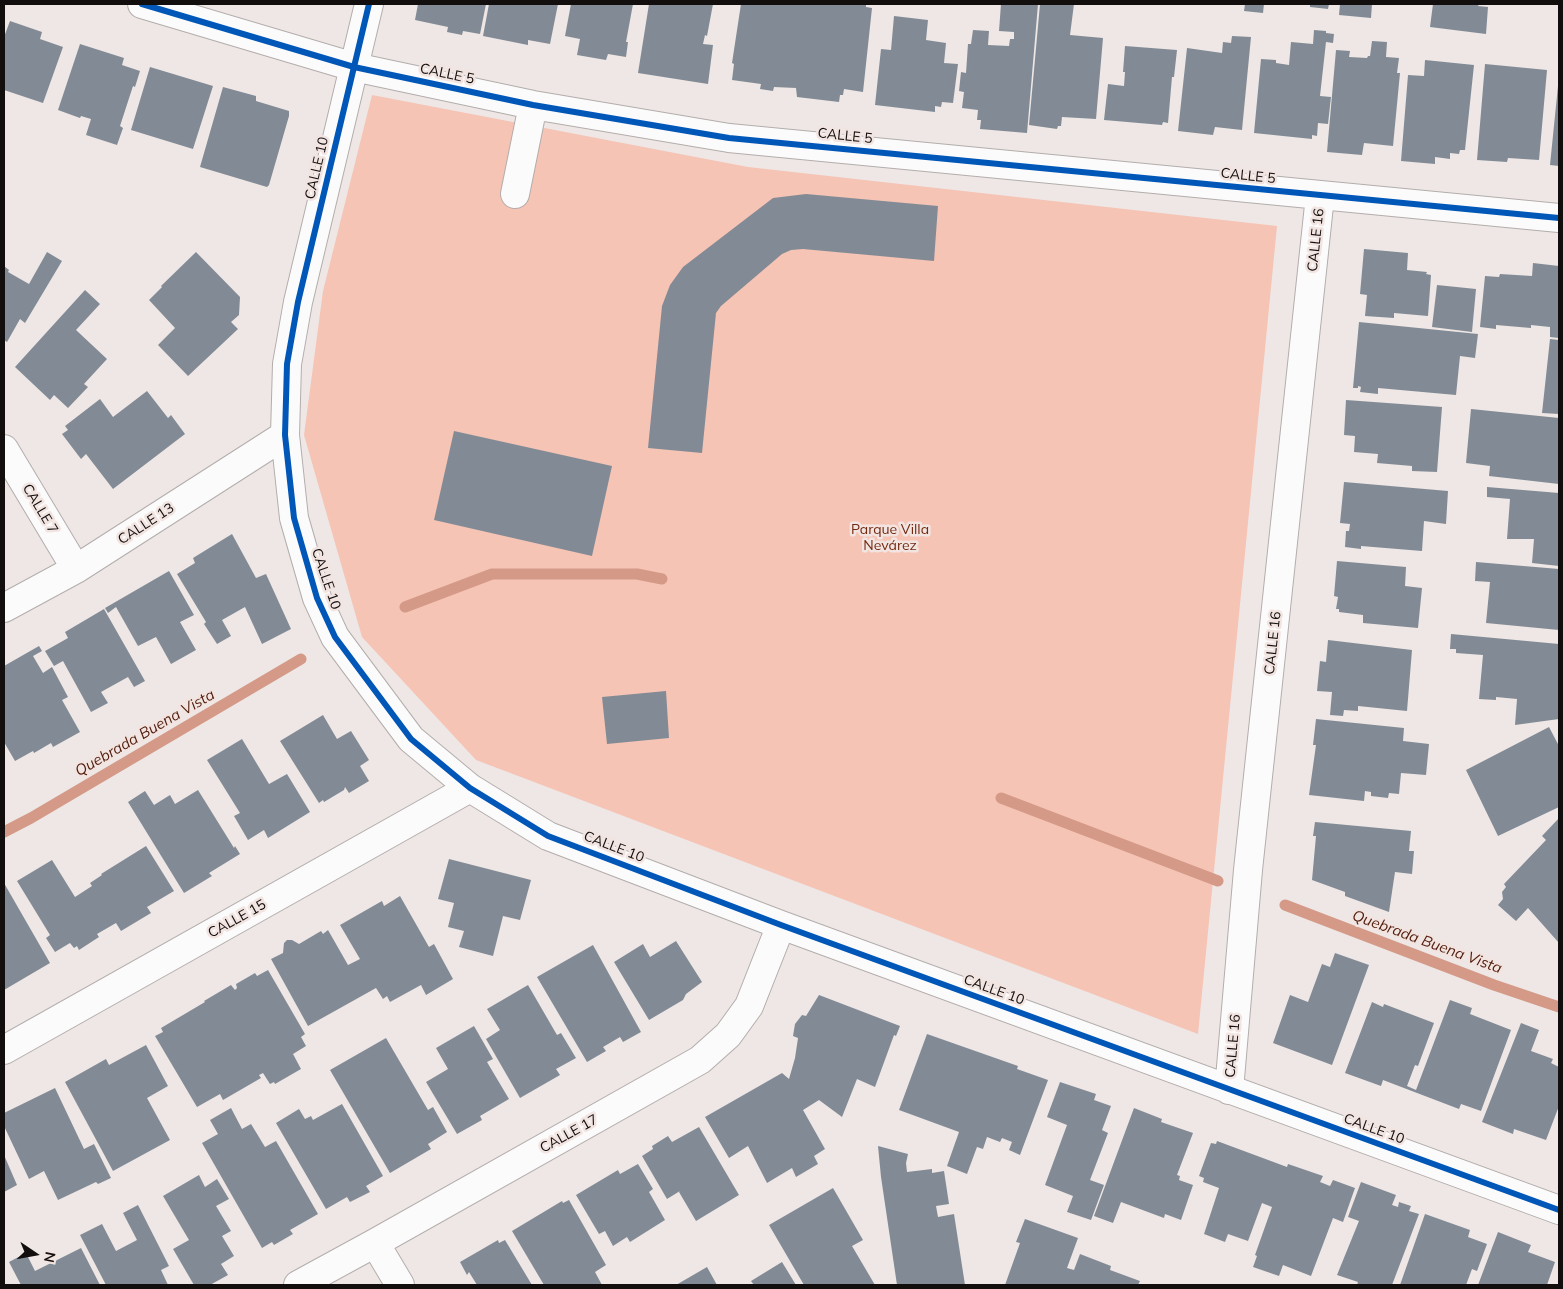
<!DOCTYPE html>
<meta charset="utf-8">
<style>
body{margin:0}
#map{position:relative;width:1563px;height:1289px;overflow:hidden;background:#eee7e5;font-family:Mulish,sans-serif}
canvas{display:block}
.frame{position:absolute;inset:0;border:5px solid #120e0d;pointer-events:none}
.north{position:absolute;left:10px;top:1229px;width:50px;height:50px;-webkit-text-stroke:4px #f2e5e1;paint-order:stroke;rotate:102deg;font-size:14px;font-weight:700;line-height:20px;text-align:center;color:#120e0d}
.north::after{content:'';display:block;margin:auto;width:18px;height:22px;background:#120e0d;clip-path:polygon(50% 0,100% 100%,50% 72%,0 100%)}
</style>
<div id="map">
<canvas width="1563" height="1289"></canvas>
<div class="frame"></div>
<div class="north">N</div>
</div>
<script>
const context = document.querySelector('canvas').getContext('2d');
context.lineJoin = 'round';
function paint(path, color) {
  context.fillStyle = color;
  context.fill(path, 'evenodd');
}
function stroke(path, color, width, dash) {
  context.strokeStyle = color;
  context.lineWidth = width;
  context.lineCap = dash ? 'butt' : 'round';
  context.setLineDash(dash || []);
  context.stroke(path);
}
function label(font, color, halo, rows, align = 'center') {
  context.font = font + ' Mulish,sans-serif';
  context.lineWidth = 5;
  context.setLineDash([]);
  context.textBaseline = 'middle';
  context.strokeStyle = halo;
  context.fillStyle = color;
  for (const [text, x, y, turn = 0] of rows) {
    context.save();
    context.translate(x, y);
    context.rotate((+turn || 0) * Math.PI / 180);
    context.textAlign = isNaN(turn) ? turn : align;
    if (halo) context.strokeText(text, 0, 0);
    context.fillText(text, 0, 0);
    context.restore();
  }
}
paint(new Path2D(`
 M 372,95 L 748,167 L 1277,226 L 1198,1034 L 476,760 L 362,637 L 304,435 L 323,291 Z`), '#f5c4b5');
stroke(new Path2D(`
 M 405,607 L 492,574 L 637,574 L 662,579
 M 1001,798 L 1218,881
 M 4,832 L 31,818 L 301,659
 M 1285,905 L 1494,985 L 1559,1007`), '#d49987', 11);
paint(new Path2D(`
 M 418,4 L 486,4 L 480,34 L 463,31 L 462,35 L 447,32 L 448,27 L 415,20 Z
 M 489,4 L 558,4 L 550,44 L 528,40 L 528,45 L 483,36 Z
 M 571,4 L 633,4 L 626,42 L 628,42 L 626,57 L 608,54 L 606,60 L 577,55 L 580,39 L 565,36 Z
 M 649,4 L 713,4 L 707,36 L 705,35 L 703,44 L 713,45 L 708,84 L 638,73 Z
 M 741,4 L 866,4 L 866,7 L 872,8 L 863,92 L 844,89 L 843,95 L 840,95 L 839,102 L 797,97 L 796,88 L 774,87 L 773,91 L 760,89 L 761,84 L 732,80 L 734,64 L 732,63 Z
 M 1001,4 L 1038,4 L 1027,133 L 980,129 L 981,120 L 977,120 L 978,110 L 962,108 L 964,92 L 959,91 L 961,72 L 966,73 L 968,44 L 971,44 L 973,30 L 989,31 L 988,45 L 1009,46 L 1010,39 L 1014,39 L 1014,32 L 999,31 Z
 M 1040,4 L 1074,4 L 1070,35 L 1103,38 L 1096,119 L 1062,117 L 1061,126 L 1058,126 L 1057,129 L 1029,125 Z
 M 1245,4 L 1264,4 L 1263,13 L 1244,11 Z
 M 1310,4 L 1329,4 L 1328,9 L 1310,7 Z
 M 1340,4 L 1372,4 L 1371,18 L 1339,15 Z
 M 1433,4 L 1479,4 L 1478,6 L 1488,7 L 1486,34 L 1430,27 Z
 M 894,16 L 928,20 L 926,40 L 946,43 L 944,63 L 958,64 L 953,103 L 942,102 L 941,107 L 935,106 L 935,112 L 875,105 L 881,49 L 891,50 Z
 M 10,21 L 42,32 L 40,39 L 63,47 L 43,103 L 4,90 L 4,37 Z
 M 1314,30 L 1326,31 L 1326,33 L 1334,34 L 1333,43 L 1326,42 L 1320,96 L 1331,97 L 1328,124 L 1318,123 L 1317,136 L 1312,135 L 1312,139 L 1254,133 L 1261,59 L 1276,60 L 1276,63 L 1289,65 L 1291,42 L 1313,44 Z
 M 1232,36 L 1251,37 L 1242,130 L 1215,127 L 1213,135 L 1178,131 L 1187,48 L 1222,53 L 1223,42 L 1231,43 Z
 M 1372,41 L 1387,42 L 1386,57 L 1399,58 L 1397,73 L 1400,73 L 1393,146 L 1364,143 L 1362,155 L 1327,152 L 1336,50 L 1350,51 L 1349,57 L 1367,58 L 1368,56 L 1370,56 Z
 M 80,44 L 124,58 L 122,65 L 140,71 L 135,87 L 133,86 L 120,126 L 123,128 L 117,145 L 86,135 L 91,119 L 81,116 L 80,118 L 58,110 Z
 M 1125,46 L 1177,50 L 1174,77 L 1172,77 L 1168,123 L 1163,122 L 1162,125 L 1104,120 L 1108,84 L 1124,86 L 1125,72 L 1123,72 Z
 M 1425,60 L 1474,65 L 1465,150 L 1460,150 L 1459,154 L 1450,153 L 1450,159 L 1435,157 L 1435,164 L 1401,161 L 1408,75 L 1424,76 Z
 M 1485,64 L 1547,70 L 1539,160 L 1508,158 L 1507,162 L 1477,160 Z
 M 150,67 L 213,86 L 193,149 L 131,130 Z
 M 1558,86 L 1559,86 L 1559,166 L 1550,165 Z
 M 223,87 L 256,96 L 256,101 L 289,111 L 289,116 L 269,185 L 267,187 L 200,167 Z
 M 806,194 L 938,206 L 934,261 L 803,249 L 791,250 L 782,254 L 721,306 L 716,313 L 702,453 L 648,448 L 662,306 L 670,285 L 683,267 L 773,198 Z
 M 1364,249 L 1408,253 L 1407,270 L 1427,272 L 1426,274 L 1431,275 L 1428,316 L 1394,313 L 1394,318 L 1365,316 L 1367,295 L 1360,294 Z
 M 47,252 L 62,261 L 25,323 L 20,319 L 7,342 L 4,340 L 4,266 L 9,270 L 8,272 L 29,284 Z
 M 196,252 L 240,297 L 239,315 L 231,322 L 238,329 L 188,376 L 158,345 L 175,328 L 149,300 L 162,287 L 161,286 Z
 M 1533,263 L 1559,266 L 1559,338 L 1550,337 L 1550,327 L 1531,325 L 1531,328 L 1496,325 L 1496,329 L 1480,327 L 1485,276 L 1499,277 L 1500,274 L 1532,276 Z
 M 1437,285 L 1476,289 L 1472,332 L 1432,327 Z
 M 85,290 L 100,304 L 76,330 L 107,359 L 84,384 L 88,387 L 68,408 L 54,395 L 50,400 L 15,367 Z
 M 1359,322 L 1478,334 L 1475,358 L 1460,356 L 1456,395 L 1378,388 L 1378,394 L 1360,392 L 1361,387 L 1358,386 L 1358,388 L 1353,388 Z
 M 1550,339 L 1559,340 L 1559,414 L 1542,413 Z
 M 147,391 L 168,418 L 171,415 L 185,434 L 113,489 L 86,454 L 81,459 L 62,434 L 68,430 L 65,426 L 100,399 L 113,417 Z
 M 1346,400 L 1442,407 L 1437,472 L 1412,471 L 1412,466 L 1377,463 L 1378,454 L 1354,452 L 1355,436 L 1344,435 Z
 M 1471,409 L 1559,418 L 1559,484 L 1489,476 L 1490,466 L 1466,463 Z
 M 454,431 L 612,466 L 592,556 L 434,520 Z
 M 1344,482 L 1448,491 L 1446,524 L 1424,521 L 1422,551 L 1361,546 L 1361,549 L 1345,547 L 1346,531 L 1349,531 L 1350,524 L 1340,523 Z
 M 1487,487 L 1559,493 L 1559,566 L 1532,563 L 1534,539 L 1507,539 L 1510,499 L 1487,497 Z
 M 232,534 L 256,578 L 266,574 L 291,629 L 262,644 L 245,607 L 222,620 L 231,636 L 217,644 L 204,624 L 206,622 L 177,574 L 195,563 L 193,558 Z
 M 1337,561 L 1406,567 L 1405,586 L 1422,588 L 1418,628 L 1363,623 L 1363,615 L 1339,612 L 1339,609 L 1336,609 L 1338,597 L 1334,596 Z
 M 1476,562 L 1559,569 L 1559,630 L 1486,623 L 1490,582 L 1475,581 Z
 M 169,571 L 194,615 L 180,622 L 196,650 L 171,664 L 156,637 L 138,646 L 116,607 L 108,613 L 105,608 Z
 M 104,609 L 145,681 L 134,687 L 128,677 L 101,692 L 108,703 L 91,712 L 63,661 L 54,666 L 45,651 L 68,638 L 65,632 Z
 M 1451,634 L 1559,644 L 1559,719 L 1515,725 L 1517,699 L 1496,697 L 1496,700 L 1479,699 L 1483,655 L 1456,653 L 1456,649 L 1450,649 Z
 M 1328,640 L 1412,650 L 1407,711 L 1358,706 L 1358,711 L 1344,710 L 1343,716 L 1330,715 L 1332,692 L 1317,691 L 1320,661 L 1326,662 Z
 M 39,646 L 42,651 L 33,656 L 43,673 L 52,667 L 68,697 L 62,700 L 80,732 L 53,747 L 51,743 L 34,753 L 33,751 L 15,761 L 4,742 L 4,666 Z
 M 666,691 L 669,738 L 607,744 L 602,697 Z
 M 323,715 L 337,739 L 351,731 L 369,760 L 360,766 L 369,781 L 349,793 L 345,787 L 344,790 L 324,802 L 323,800 L 319,803 L 280,741 Z
 M 1316,719 L 1404,728 L 1403,741 L 1429,744 L 1426,775 L 1401,773 L 1399,794 L 1389,793 L 1388,798 L 1371,796 L 1371,792 L 1365,791 L 1364,801 L 1309,795 L 1316,745 L 1313,745 Z
 M 1549,727 L 1559,746 L 1559,807 L 1498,836 L 1466,770 Z
 M 242,739 L 269,784 L 287,774 L 310,812 L 268,838 L 264,830 L 248,840 L 234,816 L 240,813 L 207,760 Z
 M 198,790 L 234,848 L 235,846 L 240,854 L 209,873 L 212,876 L 184,893 L 128,802 L 145,791 L 154,805 L 170,795 L 175,804 Z
 M 1559,818 L 1559,943 L 1528,908 L 1516,921 L 1498,905 L 1503,899 L 1502,892 L 1506,887 L 1504,884 L 1546,840 L 1542,836 Z
 M 1315,822 L 1411,831 L 1409,851 L 1414,851 L 1412,874 L 1395,872 L 1389,912 L 1345,896 L 1345,892 L 1312,880 L 1316,836 L 1313,836 Z
 M 146,846 L 174,891 L 147,907 L 151,913 L 121,931 L 116,923 L 97,934 L 99,937 L 79,950 L 77,946 L 74,948 L 70,943 L 55,952 L 46,938 L 50,935 L 17,881 L 52,860 L 75,897 L 92,886 L 90,883 L 102,875 L 101,874 Z
 M 449,859 L 531,880 L 520,920 L 503,916 L 493,956 L 459,947 L 464,931 L 448,927 L 454,903 L 438,899 Z
 M 4,883 L 50,963 L 4,990 Z
 M 400,896 L 429,947 L 434,944 L 453,979 L 426,995 L 421,985 L 390,1002 L 387,996 L 383,999 L 376,988 L 308,1026 L 271,959 L 283,953 L 284,943 L 287,940 L 292,940 L 299,944 L 321,931 L 323,934 L 328,930 L 348,965 L 360,959 L 340,925 L 382,901 L 384,906 Z
 M 676,941 L 702,982 L 686,994 L 683,1000 L 649,1020 L 614,962 L 643,944 L 650,957 Z
 M 593,945 L 641,1032 L 623,1042 L 620,1037 L 603,1047 L 606,1051 L 587,1062 L 537,977 Z
 M 1335,953 L 1369,965 L 1332,1065 L 1273,1043 L 1290,995 L 1308,1002 L 1322,964 L 1330,967 Z
 M 268,970 L 305,1034 L 301,1037 L 306,1046 L 293,1054 L 301,1069 L 275,1084 L 274,1082 L 270,1084 L 263,1073 L 259,1075 L 261,1078 L 223,1100 L 220,1094 L 197,1107 L 155,1036 L 163,1032 L 161,1028 L 205,1002 L 204,1001 L 231,985 L 235,990 L 237,988 L 236,984 L 255,973 L 257,976 Z
 M 528,985 L 557,1035 L 561,1033 L 576,1058 L 556,1069 L 560,1075 L 520,1098 L 486,1039 L 500,1030 L 487,1009 Z
 M 819,995 L 900,1026 L 896,1036 L 894,1035 L 875,1087 L 857,1079 L 842,1117 L 819,1100 L 803,1110 L 825,1149 L 814,1156 L 818,1164 L 796,1177 L 792,1168 L 767,1183 L 748,1146 L 729,1158 L 705,1117 L 782,1073 L 789,1079 L 795,1058 L 798,1038 L 793,1036 L 795,1024 L 802,1015 L 806,1016 Z
 M 1450,1000 L 1472,1008 L 1470,1014 L 1511,1030 L 1481,1111 L 1461,1104 L 1459,1109 L 1383,1080 L 1381,1086 L 1345,1073 L 1372,1002 L 1383,1007 L 1384,1004 L 1434,1023 L 1418,1066 L 1415,1065 L 1407,1086 L 1416,1090 Z
 M 1521,1023 L 1539,1030 L 1531,1051 L 1553,1059 L 1551,1063 L 1559,1067 L 1559,1106 L 1546,1140 L 1514,1129 L 1513,1134 L 1482,1122 Z
 M 474,1026 L 493,1059 L 487,1062 L 509,1099 L 480,1116 L 482,1120 L 457,1134 L 426,1082 L 448,1069 L 436,1048 Z
 M 927,1034 L 1018,1066 L 1017,1069 L 1048,1080 L 1020,1155 L 1009,1150 L 1012,1142 L 1002,1138 L 1000,1142 L 987,1137 L 983,1149 L 977,1147 L 967,1174 L 947,1166 L 959,1132 L 899,1110 Z
 M 386,1038 L 428,1110 L 433,1107 L 447,1132 L 428,1144 L 431,1149 L 390,1173 L 330,1070 Z
 M 146,1045 L 168,1086 L 147,1098 L 170,1140 L 113,1171 L 65,1082 L 106,1059 L 109,1065 Z
 M 1060,1082 L 1096,1094 L 1094,1100 L 1111,1106 L 1102,1130 L 1108,1133 L 1090,1180 L 1104,1185 L 1091,1220 L 1067,1212 L 1073,1196 L 1045,1185 L 1067,1125 L 1047,1117 Z
 M 55,1088 L 84,1149 L 94,1144 L 111,1178 L 98,1184 L 96,1182 L 58,1200 L 44,1171 L 29,1179 L 4,1126 L 4,1113 Z
 M 342,1104 L 383,1176 L 366,1186 L 370,1192 L 350,1202 L 347,1197 L 326,1209 L 276,1123 L 299,1109 L 305,1119 L 311,1116 L 313,1120 Z
 M 231,1108 L 242,1129 L 251,1124 L 265,1147 L 276,1141 L 318,1214 L 290,1230 L 293,1234 L 274,1245 L 272,1242 L 262,1248 L 202,1143 L 218,1134 L 210,1120 Z
 M 1134,1108 L 1162,1119 L 1161,1122 L 1193,1133 L 1177,1175 L 1180,1176 L 1179,1180 L 1193,1185 L 1181,1220 L 1165,1214 L 1164,1218 L 1121,1202 L 1113,1223 L 1094,1216 Z
 M 699,1127 L 739,1195 L 696,1221 L 679,1192 L 680,1191 L 667,1199 L 642,1156 L 653,1149 L 652,1146 L 668,1136 L 672,1142 Z
 M 1217,1141 L 1287,1167 L 1288,1164 L 1323,1176 L 1320,1182 L 1330,1186 L 1333,1180 L 1355,1188 L 1343,1222 L 1333,1218 L 1311,1276 L 1283,1265 L 1279,1276 L 1253,1267 L 1257,1256 L 1255,1255 L 1272,1207 L 1262,1203 L 1248,1241 L 1228,1234 L 1225,1242 L 1204,1234 L 1219,1188 L 1203,1182 L 1204,1178 L 1199,1176 L 1211,1143 L 1216,1144 Z
 M 878,1146 L 908,1154 L 906,1163 L 907,1172 L 932,1169 L 932,1173 L 944,1171 L 949,1204 L 936,1206 L 938,1217 L 954,1214 L 965,1285 L 897,1285 L 881,1177 Z
 M 4,1155 L 17,1185 L 4,1192 Z
 M 638,1164 L 653,1189 L 649,1192 L 665,1220 L 630,1242 L 627,1237 L 613,1246 L 605,1231 L 599,1234 L 576,1195 L 618,1170 L 620,1174 Z
 M 199,1175 L 205,1187 L 217,1179 L 229,1199 L 216,1206 L 231,1231 L 222,1236 L 234,1256 L 221,1264 L 228,1275 L 210,1285 L 194,1285 L 173,1249 L 189,1240 L 163,1196 Z
 M 1361,1182 L 1396,1195 L 1392,1205 L 1398,1207 L 1399,1202 L 1411,1206 L 1409,1211 L 1419,1214 L 1392,1285 L 1357,1285 L 1358,1282 L 1337,1275 L 1359,1221 L 1348,1217 Z
 M 833,1188 L 863,1240 L 852,1246 L 875,1285 L 804,1285 L 769,1225 Z
 M 569,1200 L 606,1265 L 595,1272 L 602,1285 L 544,1285 L 512,1231 L 562,1201 L 563,1203 Z
 M 138,1205 L 169,1266 L 161,1270 L 168,1285 L 106,1285 L 80,1235 L 102,1224 L 116,1251 L 137,1240 L 123,1213 Z
 M 1425,1214 L 1470,1230 L 1468,1237 L 1487,1244 L 1477,1271 L 1472,1269 L 1466,1285 L 1400,1285 Z
 M 1025,1219 L 1078,1238 L 1067,1268 L 1074,1270 L 1080,1254 L 1111,1266 L 1110,1270 L 1140,1281 L 1138,1285 L 1005,1285 L 1020,1243 L 1016,1242 Z
 M 1498,1232 L 1531,1245 L 1528,1252 L 1555,1262 L 1547,1285 L 1478,1285 Z
 M 498,1240 L 499,1243 L 505,1240 L 532,1285 L 477,1285 L 469,1272 L 467,1275 L 460,1262 Z
 M 81,1248 L 100,1285 L 21,1285 L 9,1262 L 26,1253 L 35,1271 Z
 M 782,1262 L 796,1285 L 754,1285 L 751,1281 Z
 M 707,1267 L 717,1285 L 676,1285 Z`), '#828b95');
const minor = new Path2D(`
 M 142,4 L 354,67 L 533,105 L 729,138 L 1559,218
 M 369,4 L 298,302 L 287,364 L 285,435 L 294,518 L 317,598 L 335,637 L 411,739 L 470,788 L 548,836 L 781,925 L 1559,1210
 M 515,194 L 533,105
 M 4,449 L 76,569
 M 4,608 L 76,569 L 285,435
 M 4,1050 L 470,788
 M 1229,1090 L 1248,870 L 1320,196
 M 375,1243 L 400,1285
 M 298,1285 L 375,1243 L 700,1060 L 728,1035 L 749,1006 L 781,925`);
stroke(minor, '#b3adac', 30);
stroke(minor, '#fcfbfb', 28);
stroke(new Path2D(`
 M 142,4 L 354,67 L 533,105 L 729,138 L 1559,218
 M 369,4 L 298,302 L 287,364 L 285,435 L 294,518 L 317,598 L 335,637 L 411,739 L 470,788 L 548,836 L 781,925 L 1559,1210`), '#0057b8', 6);
label('14px', '#120e0d', '#f2e5e1', [
 ["CALLE 5",447,74,12],
 ["CALLE 5",845,136,6],
 ["CALLE 10",317,168,-77],
 ["CALLE 5",1248,176,6],
 ["CALLE 16",1316,240,-84],
 ["CALLE 7",40,509,59],
 ["CALLE 13",146,524,-33],
 ["CALLE 10",326,579,71],
 ["CALLE 16",1273,643,-84],
 ["CALLE 10",614,847,21],
 ["CALLE 15",237,919,-29],
 ["CALLE 10",994,990,20],
 ["CALLE 16",1233,1046,-85],
 ["CALLE 10",1374,1129,20],
 ["CALLE 17",569,1134,-29]
]);
label('14px', '#732810', '#f2e5e1', [
 ["Parque Villa",890,530],
 ["Nevárez",890,546]
]);
label('italic 15px', '#511c0c', '#f2e5e1', [
 ["Quebrada Buena Vista",145,733,-30],
 ["Quebrada Buena Vista",1427,942,20]
]);
</script>
